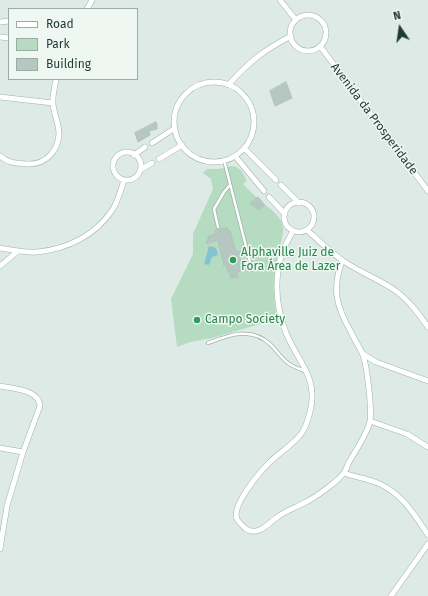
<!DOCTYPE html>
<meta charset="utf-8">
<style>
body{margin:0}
#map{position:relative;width:428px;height:596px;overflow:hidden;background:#ddeae5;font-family:"Fira Sans",sans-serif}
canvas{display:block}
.legend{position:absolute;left:8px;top:8px;width:130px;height:72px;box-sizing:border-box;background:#eef7f2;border:1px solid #9baba6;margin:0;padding:5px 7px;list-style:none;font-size:12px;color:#1f3933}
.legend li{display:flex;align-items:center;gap:8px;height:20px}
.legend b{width:20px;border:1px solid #9baba6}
.north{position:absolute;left:380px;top:8px;width:40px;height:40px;-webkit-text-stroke:3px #eef7f2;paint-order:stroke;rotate:347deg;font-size:11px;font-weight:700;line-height:16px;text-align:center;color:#1f3933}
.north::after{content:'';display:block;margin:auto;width:14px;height:18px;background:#1f3933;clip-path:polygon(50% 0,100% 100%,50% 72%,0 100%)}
</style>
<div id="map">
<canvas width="428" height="596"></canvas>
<ul class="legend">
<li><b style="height:5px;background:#fff"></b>Road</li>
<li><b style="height:11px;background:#b5dcc1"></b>Park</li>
<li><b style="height:11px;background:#b6c7c1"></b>Building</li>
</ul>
<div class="north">N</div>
</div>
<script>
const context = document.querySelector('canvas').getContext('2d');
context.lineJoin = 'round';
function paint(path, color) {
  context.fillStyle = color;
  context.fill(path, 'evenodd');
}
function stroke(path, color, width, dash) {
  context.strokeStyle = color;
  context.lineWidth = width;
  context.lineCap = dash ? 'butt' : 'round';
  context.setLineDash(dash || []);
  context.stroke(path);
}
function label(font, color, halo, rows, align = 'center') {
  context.font = font + ' "Fira Sans",sans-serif';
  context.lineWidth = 3;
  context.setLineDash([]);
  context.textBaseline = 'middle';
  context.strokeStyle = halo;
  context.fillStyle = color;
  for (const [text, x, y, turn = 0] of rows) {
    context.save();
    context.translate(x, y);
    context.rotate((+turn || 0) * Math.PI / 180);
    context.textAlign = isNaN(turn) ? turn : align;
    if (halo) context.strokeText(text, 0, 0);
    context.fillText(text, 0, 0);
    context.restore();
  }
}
paint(new Path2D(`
 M 231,166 C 240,166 243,173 247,181 L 243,184 L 257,198 L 251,204 L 259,210 L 265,205 C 274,211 281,217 283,228 C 284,235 277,256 276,264 C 272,284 274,299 277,319 L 212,338 L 190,342 L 177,347 L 171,299 L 193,254 L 193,234 L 213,189 L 211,179 L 203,173 L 207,169 L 219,169 Z`), '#b5dcc1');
paint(new Path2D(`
 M 209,246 L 216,248 L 218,255 L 212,257 L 209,265 L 204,264 Z`), '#83c3d1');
const building = new Path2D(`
 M 286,82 L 292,98 L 275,106 L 270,91 Z
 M 156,122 L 157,125 L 157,129 L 149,131 L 150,135 L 138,142 L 135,133 Z
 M 258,197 L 265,205 L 259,210 L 250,204 Z
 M 227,228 L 228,231 L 230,231 L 236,252 L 241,251 L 243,255 L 240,256 L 242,263 L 239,264 L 241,271 L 237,272 L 238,277 L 231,278 L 230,272 L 228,272 L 226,265 L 224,266 L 218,240 L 206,244 L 209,236 L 216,234 L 215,231 Z`);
paint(building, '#b6c7c1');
stroke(building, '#b0c3bc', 1);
const service = new Path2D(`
 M 224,160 L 252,270
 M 218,227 L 214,209 L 224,192 L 230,185
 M 208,343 C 229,335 252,326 271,345 C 277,351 281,358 288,363 C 293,367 299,369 305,371`);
const minor = new Path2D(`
 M 280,0 L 296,20
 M 87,9 L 92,0
 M290 33a18 18 0 1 1 36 0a18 18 0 1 1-36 0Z
 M 0,22 L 9,21
 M 0,37 L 9,38
 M 320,46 L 428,191
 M174 122a40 40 0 1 1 80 0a40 40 0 1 1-80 0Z
 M 229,84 C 249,62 264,50 291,36
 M 0,97 L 53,103
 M 152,143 L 175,128
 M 244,148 L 276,180
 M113 166a14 14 0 1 1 28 0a14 14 0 1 1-28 0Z
 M 134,155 L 145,147
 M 0,156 C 10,164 17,163 29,164 C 46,164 58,151 59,134 C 59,124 54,114 53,104 C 52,96 55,87 56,79
 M 235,156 L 264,191
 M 159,159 L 182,145
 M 140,170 L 152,163
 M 281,185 L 299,203
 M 269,197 L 285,214
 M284 217a15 15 0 1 1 30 0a15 15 0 1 1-30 0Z
 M 307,230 C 319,241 331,253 345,262 C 360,272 378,279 393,289 C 408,299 418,313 428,327
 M 293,231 C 289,238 285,245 282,253 C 274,279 276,307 286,333 C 298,362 319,378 310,412 C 308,420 306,428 301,434 C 292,446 278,453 268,464 C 259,473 231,506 237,519 C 239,523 243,526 246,529 C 259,537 269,522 279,516 C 287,510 297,507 306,502 C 316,497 337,482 344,473 C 346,470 347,467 348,464 C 355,451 367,435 370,421 C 372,410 367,363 362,353 C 359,346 354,339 351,332 C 336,306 332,289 342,261
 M 0,248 C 12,250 25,253 37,252 C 68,249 96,235 113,209 C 118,201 121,189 124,180
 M 0,266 L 18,251
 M 363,354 L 376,362 L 428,381
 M 0,386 C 13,389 39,389 40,406 L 23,452 L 7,506 L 0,549
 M 370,421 L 407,434 L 428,447
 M 0,448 L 23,452
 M 344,473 C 355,477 369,479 380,484 C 403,495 414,514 428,535
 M 391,596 L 428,544`);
stroke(service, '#a0b1ac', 4);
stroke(minor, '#a0b1ac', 6);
stroke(service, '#fff', 2.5);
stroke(minor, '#fff', 5);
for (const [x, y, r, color] of [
 [233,260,4,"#2e9e5b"],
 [197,320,4,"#2e9e5b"]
]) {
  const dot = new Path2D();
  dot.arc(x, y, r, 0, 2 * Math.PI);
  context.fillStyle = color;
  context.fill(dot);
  stroke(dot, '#eef7f2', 1.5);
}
label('12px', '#1f3933', '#eef7f2', [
 ["Avenida da Prosperidade",374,119,53]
]);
label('12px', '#27864d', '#eef7f2', [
 ["Alphaville Juiz de",241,253],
 ["Fora Área de Lazer",241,267],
 ["Campo Society",205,320]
], 'left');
</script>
